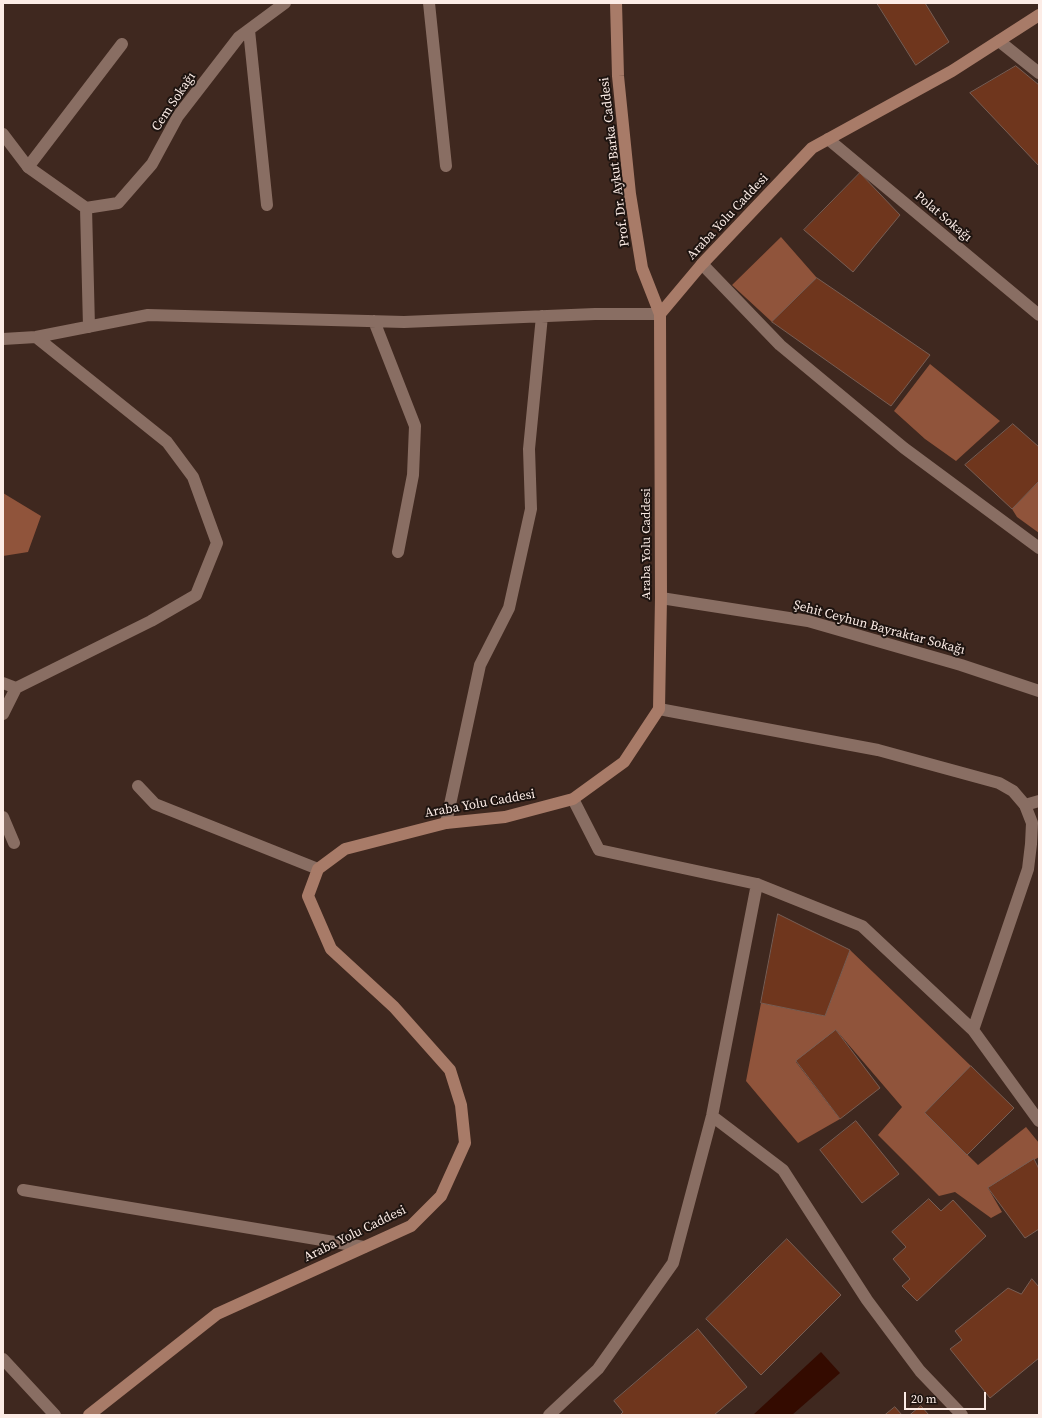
<!DOCTYPE html>
<meta charset="utf-8">
<style>
body{margin:0}
#map{position:relative;width:1042px;height:1418px;overflow:hidden;background:#3f281f;font-family:"Source Serif 4",serif}
canvas{display:block}
.frame{position:absolute;inset:0;border:4px solid #fcece6;pointer-events:none}
.scale{position:absolute;left:904px;top:1392px;width:82px;height:18px;box-sizing:border-box;border:2px solid #fcece6;border-top:0;padding-left:5px;font-size:12px;line-height:14px;white-space:nowrap;color:#fcece6;-webkit-text-stroke:3px #1e1410;paint-order:stroke}
</style>
<div id="map">
<canvas width="1042" height="1418"></canvas>
<div class="frame"></div>
<div class="scale">20 m</div>
</div>
<script>
const context = document.querySelector('canvas').getContext('2d');
context.lineJoin = 'round';
function paint(path, color) {
  context.fillStyle = color;
  context.fill(path, 'evenodd');
}
function stroke(path, color, width, dash) {
  context.strokeStyle = color;
  context.lineWidth = width;
  context.lineCap = dash ? 'butt' : 'round';
  context.setLineDash(dash || []);
  context.stroke(path);
}
function label(font, color, halo, rows, align = 'center') {
  context.font = font + ' "Source Serif 4",serif';
  context.lineWidth = 4;
  context.setLineDash([]);
  context.textBaseline = 'middle';
  context.strokeStyle = halo;
  context.fillStyle = color;
  for (const [text, x, y, turn = 0] of rows) {
    context.save();
    context.translate(x, y);
    context.rotate((+turn || 0) * Math.PI / 180);
    context.textAlign = isNaN(turn) ? turn : align;
    if (halo) context.strokeText(text, 0, 0);
    context.fillText(text, 0, 0);
    context.restore();
  }
}
paint(new Path2D(`
 M 781,237 L 817,278 L 772,322 L 732,285 Z
 M 930,364 L 1000,421 L 956,461 L 925,439 L 894,411 Z
 M 1039,481 L 1039,533 L 1017,517 L 1012,509 Z
 M 3,493 L 41,516 L 28,552 L 3,556 Z
 M 850,950 L 971,1066 L 925,1113 L 978,1165 L 1026,1127 L 1039,1143 L 1039,1157 L 988,1188 L 1002,1212 L 991,1218 L 955,1192 L 939,1196 L 878,1135 L 902,1107 L 836,1030 L 796,1062 L 840,1119 L 798,1143 L 746,1081 L 761,1003 L 825,1016 Z`), '#90543b');
paint(new Path2D(`
 M 821,1352 L 840,1373 L 792,1415 L 753,1415 Z`), '#340b00');
const building = new Path2D(`
 M 877,3 L 925,3 L 949,42 L 916,65 Z
 M 1016,66 L 1039,85 L 1039,166 L 970,93 Z
 M 860,173 L 900,215 L 853,272 L 804,230 Z
 M 817,278 L 930,355 L 891,406 L 772,322 Z
 M 1013,424 L 1039,447 L 1039,481 L 1012,509 L 965,465 Z
 M 778,914 L 850,950 L 825,1016 L 761,1003 Z
 M 836,1030 L 880,1088 L 840,1119 L 796,1061 Z
 M 971,1066 L 1014,1108 L 967,1155 L 925,1113 Z
 M 856,1121 L 899,1174 L 862,1203 L 820,1150 Z
 M 1034,1159 L 1039,1169 L 1039,1229 L 1025,1238 L 988,1188 Z
 M 929,1199 L 941,1211 L 953,1200 L 986,1236 L 917,1301 L 902,1286 L 910,1279 L 893,1259 L 906,1247 L 892,1232 Z
 M 787,1239 L 841,1295 L 761,1375 L 706,1319 Z
 M 1032,1279 L 1039,1287 L 1039,1358 L 990,1398 L 950,1349 L 962,1340 L 955,1331 L 1008,1288 L 1021,1294 Z
 M 698,1329 L 747,1387 L 714,1415 L 620,1415 L 623,1412 L 614,1401 Z
 M 921,1406 L 929,1415 L 910,1415 Z
 M 895,1407 L 902,1415 L 885,1415 Z`);
paint(building, '#6f361d');
stroke(building, '#785e54', 1);
stroke(new Path2D(`
 M 28,167 L 122,44
 M 1025,805 L 1039,801`), '#896e63', 12);
stroke(new Path2D(`
 M 429,3 L 446,166
 M 249,30 L 267,205
 M 999,41 L 1039,73
 M 3,134 L 28,167 L 86,208 L 89,327
 M 828,139 L 1039,315
 M 86,208 L 118,203 L 152,164 L 178,116 L 239,37 L 285,3
 M 702,264 L 780,345 L 904,448 L 1039,548
 M 374,321 L 415,426 L 413,475 L 398,552
 M 3,339 L 36,337 L 148,315 L 404,322 L 595,314 L 660,314
 M 661,598 L 808,621 L 961,665 L 1039,691
 M 3,683 L 16,688
 M 659,709 L 878,750 L 999,783 L 1013,791 L 1025,805 L 1032,823 L 1031,844 L 1028,869 L 973,1030
 M 3,714 L 16,688 L 151,621 L 196,595 L 217,543 L 193,477 L 167,442 L 36,337
 M 138,786 L 155,804 L 318,869
 M 573,799 L 599,850 L 757,884 L 862,926 L 973,1030 L 1039,1121
 M 3,817 L 14,843
 M 446,823 L 480,665 L 509,608 L 531,509 L 529,449 L 542,316
 M 712,1116 L 783,1170 L 867,1300 L 920,1371 L 962,1415
 M 23,1190 L 364,1247
 M 3,1359 L 55,1415
 M 549,1415 L 598,1369 L 673,1263 L 712,1116 L 757,884`), '#896e63', 12);
stroke(new Path2D(`
 M 616,3 L 618,76 L 630,194 L 642,268 L 660,314
 M 89,1415 L 217,1314 L 411,1226 L 441,1196 L 465,1143 L 461,1105 L 450,1070 L 394,1007 L 331,949 L 308,896 L 318,869 L 345,849 L 446,823 L 505,817 L 573,799 L 624,762 L 659,709 L 661,598 L 660,314 L 702,264 L 812,148 L 952,71 L 1039,15`), '#a87b68', 12);
label('13px', '#fcece6', '#1e1410', [
 ["Cem Sokağı",174,102,-56],
 ["Prof. Dr. Aykut Barka Caddesi",615,162,-97],
 ["Araba Yolu Caddesi",728,217,-47],
 ["Polat Sokağı",943,217,40],
 ["Araba Yolu Caddesi",647,544,-90],
 ["Şehit Ceyhun Bayraktar Sokağı",879,628,15],
 ["Araba Yolu Caddesi",480,804,-10],
 ["Araba Yolu Caddesi",355,1234,-26]
]);
</script>
